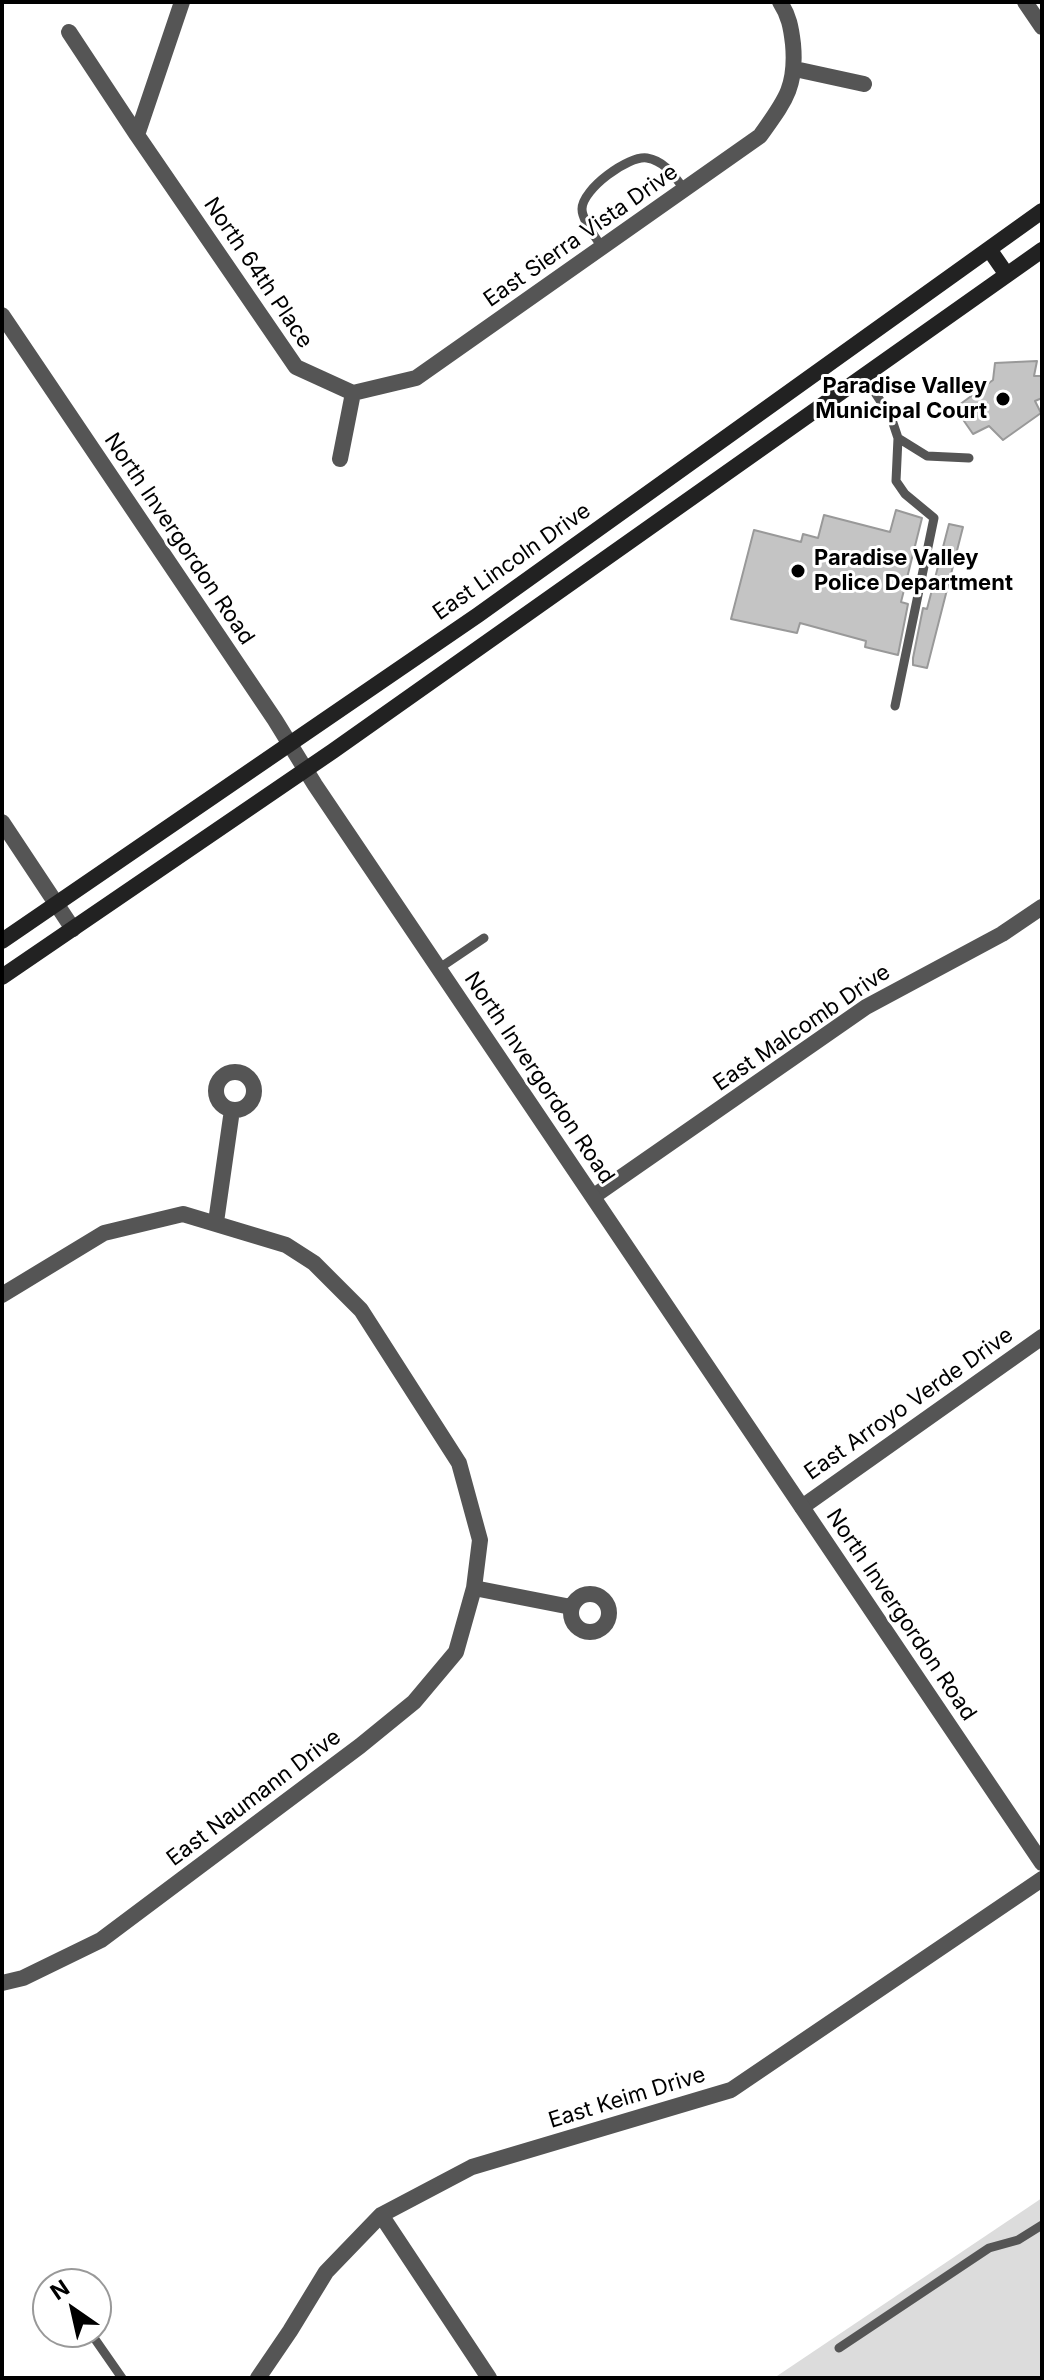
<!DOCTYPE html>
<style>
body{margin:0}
#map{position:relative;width:1044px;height:2380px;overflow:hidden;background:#fff;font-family:Inter,sans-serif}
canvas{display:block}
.frame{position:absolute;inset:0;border:4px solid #000;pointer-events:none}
.north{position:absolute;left:32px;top:2268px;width:80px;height:80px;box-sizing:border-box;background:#fff;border:2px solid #999;border-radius:50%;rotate:326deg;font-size:22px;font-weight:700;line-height:32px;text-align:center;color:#000}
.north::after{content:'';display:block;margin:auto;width:28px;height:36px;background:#000;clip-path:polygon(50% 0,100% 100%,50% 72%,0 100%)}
</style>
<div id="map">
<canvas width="1044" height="2380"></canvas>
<div class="frame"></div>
<div class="north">N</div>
</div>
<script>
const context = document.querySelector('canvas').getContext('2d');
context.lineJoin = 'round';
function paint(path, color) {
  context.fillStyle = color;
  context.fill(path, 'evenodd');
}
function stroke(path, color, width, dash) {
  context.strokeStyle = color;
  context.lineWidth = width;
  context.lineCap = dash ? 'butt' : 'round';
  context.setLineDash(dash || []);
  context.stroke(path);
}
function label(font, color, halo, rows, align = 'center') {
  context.font = font + ' Inter,sans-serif';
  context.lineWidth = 6;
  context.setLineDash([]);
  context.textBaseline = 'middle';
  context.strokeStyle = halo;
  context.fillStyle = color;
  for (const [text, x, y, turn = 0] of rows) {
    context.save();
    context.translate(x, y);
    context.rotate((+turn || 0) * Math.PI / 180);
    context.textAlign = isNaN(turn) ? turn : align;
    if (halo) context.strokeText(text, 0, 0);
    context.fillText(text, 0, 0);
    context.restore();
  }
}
paint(new Path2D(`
 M 1042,2198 L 1042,2378 L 774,2378 Z`), '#dcdcdc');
const building = new Path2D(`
 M 1037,361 L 1034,376 L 1042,376 L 1042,398 L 1035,401 L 1041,413 L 1003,440 L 989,426 L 973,434 L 955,408 L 993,380 L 995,363 Z
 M 896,510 L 922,518 L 901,602 L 908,604 L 898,655 L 865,647 L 866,641 L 800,623 L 797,633 L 731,619 L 754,530 L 801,542 L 803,534 L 818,538 L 824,515 L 890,532 Z
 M 949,524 L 963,527 L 927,668 L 913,665 L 913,658 L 923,608 L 927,609 Z`);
paint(building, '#c4c4c4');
stroke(building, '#999', 2);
stroke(new Path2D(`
 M 602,248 C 596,237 582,221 582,209 C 582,189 629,155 647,158 C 665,161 674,176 685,190
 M 864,376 L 891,417 L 898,438 L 896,481 L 905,494 L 934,518 L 895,706
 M 898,438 L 927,456 L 969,458
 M 438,969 L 484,938
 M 90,2332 L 122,2378
 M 839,2348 L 989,2248 L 1018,2240 L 1042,2225`), '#555', 9);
stroke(new Path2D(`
 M 182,2 L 137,135 L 296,367 L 353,393
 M 1025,2 L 1042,27
 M 69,32 L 137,135
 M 795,69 L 864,84
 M 353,393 L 416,378 L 760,136 C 784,102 797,88 793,44 C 791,27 789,16 780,2
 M 340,459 L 353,393
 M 2,822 L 73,929
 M216 1091a19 19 0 1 1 38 0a19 19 0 1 1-38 0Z
 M 594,1196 L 866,1007 L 1002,934 L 1042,907
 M 216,1222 L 232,1110
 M 2,1295 L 104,1233 L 183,1214 L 286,1245 L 314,1263 L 361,1310 L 459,1463 L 480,1540 L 474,1588 L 456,1652 L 414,1702 L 360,1746 L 101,1940 L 23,1978 L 2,1983
 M 802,1507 L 1042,1337
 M 474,1588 L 571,1607
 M571 1613a19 19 0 1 1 38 0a19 19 0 1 1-38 0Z
 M 381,2215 L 489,2378
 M 258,2378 L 290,2331 L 326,2272 L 381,2215 L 472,2167 L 731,2090 L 1042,1879`), '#555', 16);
stroke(new Path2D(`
 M 2,315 L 275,720 L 315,785 L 1042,1863`), '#555', 16);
stroke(new Path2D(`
 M 989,249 L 1007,275
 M 2,941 L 478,615 L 1042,211
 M 2,977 L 333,751 L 1042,250`), '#222', 16);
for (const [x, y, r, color] of [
 [1003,399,8,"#000"],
 [798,571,8,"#000"]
]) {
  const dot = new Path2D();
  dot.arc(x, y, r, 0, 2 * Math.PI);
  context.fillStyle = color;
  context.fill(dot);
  stroke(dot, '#fff', 3);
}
label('22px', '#000', '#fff', [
 ["East Sierra Vista Drive",581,236,-35],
 ["North 64th Place",258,273,56],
 ["North Invergordon Road",179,539,56],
 ["East Lincoln Drive",512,562,-35],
 ["East Malcomb Drive",802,1028,-34],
 ["North Invergordon Road",539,1078,56],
 ["East Arroyo Verde Drive",909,1404,-35],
 ["North Invergordon Road",901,1615,56],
 ["East Naumann Drive",254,1798,-37],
 ["East Keim Drive",627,2098,-17]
]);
label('bold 22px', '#000', '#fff', [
 ["Paradise Valley",987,386],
 ["Municipal Court",987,411],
 ["Paradise Valley",814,558,"left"],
 ["Police Department",814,583,"left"]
], 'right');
</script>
